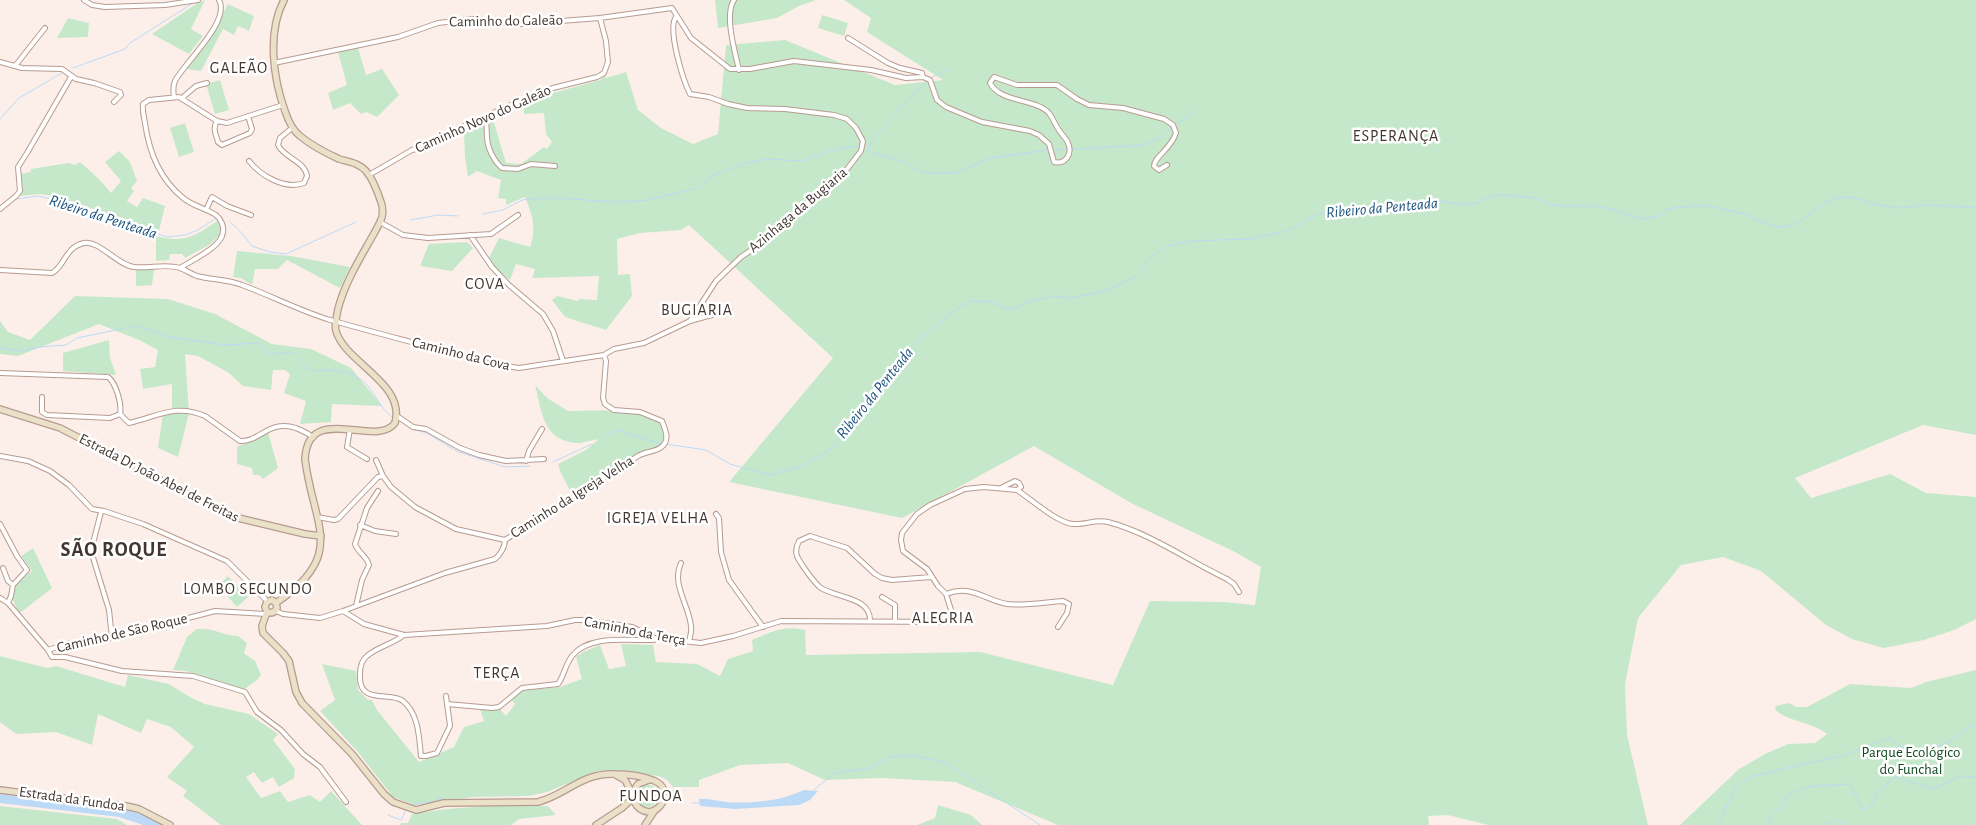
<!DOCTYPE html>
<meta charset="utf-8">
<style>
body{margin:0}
canvas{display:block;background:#fcefea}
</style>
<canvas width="1976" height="825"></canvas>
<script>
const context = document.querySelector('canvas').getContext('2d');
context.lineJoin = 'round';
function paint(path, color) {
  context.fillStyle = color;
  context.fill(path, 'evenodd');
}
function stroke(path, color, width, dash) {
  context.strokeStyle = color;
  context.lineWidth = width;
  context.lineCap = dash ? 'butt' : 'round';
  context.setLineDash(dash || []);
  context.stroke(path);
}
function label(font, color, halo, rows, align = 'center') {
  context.font = font + ' "Alegreya Sans",sans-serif';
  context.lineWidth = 5;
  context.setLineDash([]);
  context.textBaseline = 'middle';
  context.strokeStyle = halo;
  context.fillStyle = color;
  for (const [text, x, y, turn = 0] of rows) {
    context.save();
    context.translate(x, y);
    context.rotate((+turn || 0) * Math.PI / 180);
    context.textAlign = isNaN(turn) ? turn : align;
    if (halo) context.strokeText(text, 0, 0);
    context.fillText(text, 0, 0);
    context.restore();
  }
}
paint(new Path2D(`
 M 205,0 L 191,29 L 203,36 L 189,54 L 152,34 L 199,2 Z
 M 715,0 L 816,0 L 799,6 L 777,18 L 718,28 Z
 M 844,0 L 1976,0 L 1976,435 L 1923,425 L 1795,478 L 1811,498 L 1890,474 L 1926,493 L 1976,497 L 1976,619 L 1954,630 L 1924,640 L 1884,648 L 1852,639 L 1826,625 L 1761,571 L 1723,557 L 1681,565 L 1638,618 L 1625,684 L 1627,735 L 1648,825 L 1488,825 L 1448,815 L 1428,816 L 1429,825 L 1058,825 L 955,782 L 881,778 L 825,780 L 788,763 L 740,765 L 699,780 L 699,787 L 673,787 L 667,780 L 659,776 L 606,770 L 593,773 L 547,792 L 529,796 L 473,797 L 415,805 L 393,797 L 357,751 L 320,711 L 335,700 L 322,664 L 356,671 L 358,690 L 368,700 L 372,700 L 377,710 L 419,762 L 454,747 L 464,727 L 484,721 L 480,709 L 499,708 L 506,716 L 515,704 L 510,698 L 520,691 L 560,687 L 582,679 L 576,657 L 583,652 L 600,645 L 609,669 L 626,666 L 621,644 L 653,645 L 656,662 L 697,664 L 720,676 L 728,659 L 753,651 L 752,640 C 772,632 783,625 805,630 L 806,655 L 980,652 L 1113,685 L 1150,601 L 1223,602 L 1255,605 L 1261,567 L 1235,552 L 1131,503 L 1034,446 L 902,518 L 729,482 L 833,358 L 689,225 L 681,230 L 640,233 L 617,239 L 618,275 L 630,274 L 632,296 L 606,330 L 565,317 L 552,300 L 557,296 L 578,301 L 580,299 L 597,300 L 599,276 L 532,278 L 535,269 L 516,264 L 510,280 L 494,267 L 489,258 L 499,238 L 530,247 C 537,229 532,214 525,197 L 506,205 L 506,199 L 498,198 L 501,180 L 477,171 L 468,177 L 465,157 L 464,133 L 493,119 L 506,163 L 521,164 L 544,147 L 547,149 L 552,142 L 546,134 L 544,113 L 524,114 L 524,101 L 600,80 L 605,75 L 606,78 L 626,72 L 638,110 L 661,128 L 693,144 L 718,134 L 726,45 L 785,40 L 895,85 L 943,80 L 867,32 L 871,18 Z
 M 228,4 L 254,16 L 249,31 L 238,26 L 234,35 L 223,29 L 201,71 L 186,69 L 217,25 Z
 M 822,15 L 848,23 L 844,36 L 818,28 Z
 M 68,18 L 89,23 L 88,37 L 57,38 Z
 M 358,48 L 366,75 L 382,69 L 399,95 L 377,117 L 366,112 L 361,114 L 350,103 L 333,110 L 328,93 L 347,85 L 338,52 Z
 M 220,80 L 229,110 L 215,114 L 206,84 Z
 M 185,123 L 194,152 L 179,157 L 170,128 Z
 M 119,151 L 130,162 L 137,181 L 131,188 L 134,191 L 127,201 L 137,207 L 143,198 L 165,206 L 159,231 L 55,196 L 40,194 L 19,196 L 23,186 L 21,174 L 31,172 L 31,169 L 68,163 L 75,165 L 80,162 L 99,179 L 111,193 L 121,181 L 105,162 Z
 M 217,221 L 220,226 L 220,235 L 209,245 L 185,258 L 182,254 L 170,254 L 169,260 L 156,261 L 156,236 C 184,243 194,237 217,221 Z
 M 467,242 L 473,248 L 452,271 L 420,266 L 429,244 Z
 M 237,251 L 291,256 L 350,267 L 340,288 L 287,260 L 278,269 L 255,269 L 252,285 L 241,278 L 233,277 Z
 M 136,270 L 154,270 L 152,285 L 136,286 Z
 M 75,296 L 168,299 L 215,314 L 272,344 L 311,349 L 351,368 L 382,406 L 332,404 L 331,422 L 300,424 L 306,401 L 284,393 L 290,374 L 285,370 L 273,370 L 271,390 L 243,386 L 229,373 L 218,367 L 198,356 L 185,354 L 189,413 L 178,457 L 158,448 L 163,413 L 172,413 L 172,384 L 143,389 L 140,369 L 155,367 L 158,350 L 139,340 L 99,324 L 18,356 L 0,354 L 0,321 L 8,332 L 30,340 Z
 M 109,340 L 110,358 L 116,375 L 63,371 L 63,353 Z
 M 535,385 L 547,398 L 568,411 L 633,410 L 662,421 L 667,437 L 659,448 L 643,453 L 574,498 L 560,471 L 558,464 L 586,450 L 599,439 C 592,440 586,442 580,443 C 543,443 542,412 535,385 Z
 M 268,432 L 278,468 L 263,479 L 259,475 L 253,475 L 252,468 L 237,464 L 237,447 Z
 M 33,548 L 52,588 L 20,613 C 5,592 15,584 32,571 L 21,556 Z
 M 228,576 L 248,597 L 237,607 L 218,586 Z
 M 197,629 C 211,629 213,630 225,634 C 238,638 234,632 247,643 L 244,653 L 255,661 L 261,675 L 257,680 L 243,690 L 186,671 L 173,670 L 187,637 Z
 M 0,656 L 47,668 L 56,666 L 125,687 L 128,675 L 169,684 L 190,697 L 205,704 L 249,714 L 278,734 L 273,740 L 295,769 L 294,778 L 279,787 L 273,777 L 262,783 L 254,772 L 246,777 L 261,798 L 280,791 L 288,802 L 310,795 L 320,802 L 331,791 L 362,825 L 221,825 L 183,796 L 187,791 L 167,777 L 194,747 L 171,727 L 147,719 L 141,733 L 98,714 L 92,745 L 56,732 L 16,734 L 0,722 Z
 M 1976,670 L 1976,825 L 1680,825 L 1739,769 L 1765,754 L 1788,744 L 1815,743 L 1827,734 C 1812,722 1790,722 1775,710 L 1776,706 L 1788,703 L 1797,707 L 1807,707 L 1850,684 L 1911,688 L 1926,682 Z
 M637 796a11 11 0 1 1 22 0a11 11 0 1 1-22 0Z
 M 504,805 L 548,806 L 556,815 L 519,819 L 511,825 L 400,825 L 401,823 L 408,823 L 412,814 L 446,809 Z
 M 938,805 L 971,815 L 982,825 L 917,825 L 935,818 Z
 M 0,806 L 117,819 L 127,825 L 0,825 Z`), '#c6e8ca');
paint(new Path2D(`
 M 804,790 L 818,791 L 810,800 L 799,805 L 735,809 L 700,806 L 699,799 C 706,798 717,801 726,802 C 751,804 781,801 804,790 Z
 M 0,794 L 124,809 L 144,815 L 162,825 L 143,825 L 119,817 L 0,803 Z`), '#bcdaf6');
stroke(new Path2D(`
 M 73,68 L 125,49 L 130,43 L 193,3
 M 932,77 L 947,70
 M 0,119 L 19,98 L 62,73
 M 1176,124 L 1196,112
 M 866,149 L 873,153 L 901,161 L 918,171 L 927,173 L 955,173 L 990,158 L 1048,150
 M 1073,149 L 1145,145 L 1163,136 L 1171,127
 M 867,150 L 877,134 L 926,81
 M 1055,150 L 1067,149
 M 16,199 L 38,196 L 66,202 L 167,237 L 185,235 L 198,230 L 216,218
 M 483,214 L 503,210 L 522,200 L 531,199 L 557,198 L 615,202 L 648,200 L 697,188 L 713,175 L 747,163 L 768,159 L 801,161 L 840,148 L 859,146
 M 411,220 L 438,215 L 458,216
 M 229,221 L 239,230 L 252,246 L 270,252 L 286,254 L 356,222
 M 0,348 L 21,351 L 40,347 L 66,345 L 77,338 L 135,326 L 151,330 L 167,337 L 227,345 L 257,343 L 270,354 L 292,352 C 298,357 302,366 308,369 C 314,372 320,370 327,370 C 339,370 353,373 363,381 C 375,391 379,408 392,417
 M 412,429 L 427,433 L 456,451 L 505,467 L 530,466
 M 604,436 L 616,430 L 659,443 L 706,450 L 730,464 L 770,475 L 801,466 L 831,449 L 907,350 L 956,309 L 971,301 L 991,302 L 1007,309 L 1017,308 L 1027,302 L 1054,296 L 1070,298 L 1105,291 L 1133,278 L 1153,255 L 1168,246 L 1190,241 L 1249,239 L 1282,232 L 1294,228 L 1317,214 L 1440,201 L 1464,205 L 1477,203 L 1494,195 L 1505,195 L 1534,198 L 1558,206 L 1592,206 L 1617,210 L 1631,216 L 1645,219 L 1659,216 L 1666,210 L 1674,208 L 1694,206 L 1710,206 L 1745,214 L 1759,221 L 1778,227 L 1789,226 L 1799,222 L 1826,202 L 1840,197 L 1854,198 L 1877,205 L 1900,208 L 1926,205 L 1976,208
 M 553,462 L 592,444
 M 814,790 L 833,774 L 845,771 L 869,769 L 890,757 L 913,755 L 946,763 L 1040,825
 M 692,803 L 700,803
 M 407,805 L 437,801 L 437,799 L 441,798
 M 388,815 L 401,820 L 406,809
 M 1718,825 L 1736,786 L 1753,776 L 1845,755 L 1888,738 L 1906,750 L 1920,754 L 1952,740 L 1971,725 L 1976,724
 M 1768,825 L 1771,815 L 1783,805 L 1790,793 L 1813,786 L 1849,784 L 1851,786 L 1862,808 L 1866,809 L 1871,806 L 1877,792 L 1895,777 L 1933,789 L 1961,776 L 1976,777
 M 1824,825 L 1835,820 L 1846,825`), '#bcdaf6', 1);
const street = new Path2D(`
 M 84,0 L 92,5 L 105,7 L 165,5 L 198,0
 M 734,0 C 724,15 735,52 739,70
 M 676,17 C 667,29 683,80 690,94 L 709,97 L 728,104 L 747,108 L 785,109 L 834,115 L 847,119 L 856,128 L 863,141 L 861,151 L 844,173 L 798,210 L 756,247 L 741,257 L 716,281 L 690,321
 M 848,38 L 888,63 L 900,68 L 922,73 L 923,77 L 930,80 L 937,100 L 946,107 L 982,122 L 1030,131 L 1039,135 L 1049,144 L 1054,162 C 1065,165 1073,154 1068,143 C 1066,138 1061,134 1059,130 C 1055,125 1053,118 1049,113 C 1035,98 1000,103 990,83 L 994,77 L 1017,85 L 1057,85 L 1077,99 L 1089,105 L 1123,108 L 1164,119 L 1173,125 L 1176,133 C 1171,149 1154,157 1154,166 L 1159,170 L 1167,165
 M 0,62 L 22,68 L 62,69 L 76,79 L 94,83 L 120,92 L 121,95 L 114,102
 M 274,63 L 398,37 L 438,23 L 474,19 L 521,24 L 600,18 L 672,8 L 691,38 L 730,69 L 750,69 L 794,61 L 871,70 L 906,78 L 923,77
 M 15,66 L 45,28
 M 174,97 C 173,91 173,86 175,81 C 185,62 231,21 219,0
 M 182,98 L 196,86 L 207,83
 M 484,117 C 488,124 486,128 487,136 C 487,148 494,161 502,168 L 518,169 L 531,164 L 555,166
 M 217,121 C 212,129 216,134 218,142 L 222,145 L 250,133 L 252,129 L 248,116
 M 249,161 C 261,176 285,190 304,183 L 307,176 C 305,161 284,158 278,145 L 280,138 L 292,128
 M 369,175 L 412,150 L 434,144 L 460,128 L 517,102 L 553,88 L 597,77 L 604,73 L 608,62 L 606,41 L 600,18
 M 0,209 L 16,196 L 20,191 L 18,167 L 27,153 L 71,77
 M 206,210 L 212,197 L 227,206 L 251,215
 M 380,222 L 403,235 L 428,238 L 491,234 L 518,215
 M 470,235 L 492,267 L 509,285 L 543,314 L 553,331 L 563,361
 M 180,268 C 192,260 222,247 223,232 C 224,226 221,219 216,215 C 205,208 192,206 182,197 C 159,178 149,152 145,123 C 144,117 142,110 143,104 L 149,100 L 179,97 L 217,121 L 227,123 L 283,105
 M 0,270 L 52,273 C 65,266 65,247 84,243 C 99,240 117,265 134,267 C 149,269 165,263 180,268 C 186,270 191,274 197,276 C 212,280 227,279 242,285 C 272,296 300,311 330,320 C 383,335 436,348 488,363 L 519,368 L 604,355 L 614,349 L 644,343 L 690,321 L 730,310
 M 0,373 L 108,377 C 116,383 122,404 120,414
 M 42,397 L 42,412 L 47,415 L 110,418 L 120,414
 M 120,414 L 129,423 C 157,417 175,403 205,416 L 240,441 C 260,442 269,419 296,428 C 302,431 308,432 313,438
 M 397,416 L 413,427 L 426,429 L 460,448 L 479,455 L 506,461 L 544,459
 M 350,429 L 347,447 L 367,459
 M 0,456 L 28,461 L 50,471 L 69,485 L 92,509 L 104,511 L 143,524 L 227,561 L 267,601
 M 376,460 L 383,476 L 391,487 L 415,507 L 456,529 L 505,540
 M 526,461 L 529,451 L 542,429
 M 1017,490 C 1032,500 1056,522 1073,524 C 1085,525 1096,519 1108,522 C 1150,533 1187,560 1227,579 L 1234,584 L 1239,592
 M 101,512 L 91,551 L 109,610 L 112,638
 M 716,514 L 719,518 L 721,552 L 729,580 L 763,627
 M 317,517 L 334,520 L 338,519 L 378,477 L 383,476
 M 0,524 L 17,556 L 27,570 L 13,585 L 11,596 L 8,603
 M 360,525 L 375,531 L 396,534
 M 681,563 C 671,584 689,605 691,626 C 692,631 690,637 689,642
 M 3,568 L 8,581 L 13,585
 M 946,594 C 972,584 984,600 1007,604 C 1022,606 1047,602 1063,601 L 1069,604 L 1067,613 L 1058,627
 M 882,597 L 895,605 L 895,621
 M 0,598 L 8,603 L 48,650 L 52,657 L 65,657 L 122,671 L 193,676 L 245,692 L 257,712 L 281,730 L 303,754 L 320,767 L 346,802
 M 356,606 L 362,580 L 369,565 C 367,556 358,553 355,544 L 367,508 L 378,491
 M 276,611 L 283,614 L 320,618 L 343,611 L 445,573 L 495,559 C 500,555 505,547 505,540 C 549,512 594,485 638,456 C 646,451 660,452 665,443 C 669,436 664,427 662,421 L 640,412 L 614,410 L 605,404 L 603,398 L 606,361 L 604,355
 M 343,611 L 364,624 L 404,635 L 547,626 L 575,620 L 585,620 L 632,627 L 655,638 L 701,643 L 733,636 L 781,621 L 949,622 L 953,616 L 946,594 L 938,586 L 927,569 L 903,551 L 901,540 L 902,533 L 917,514 L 930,505 L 965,489 L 984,487 L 1017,490 L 1021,487 L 1019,483 L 1015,481 L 1001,488
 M 870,621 C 871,597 837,598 821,588 C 815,584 800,563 797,556 C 795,551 797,545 799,541 L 810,536 L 847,548 L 875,574 L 882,578 L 892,580 L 931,577
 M 404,635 C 393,644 377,647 367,656 C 362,660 360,668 360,674 C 358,706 390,691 403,701 C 419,714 419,738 421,756 L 426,756 L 437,753 L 450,726 L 446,696
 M 48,650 L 66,644 L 112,638 L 215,611 L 266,614
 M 447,704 L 492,708 L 499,707 L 522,688 L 558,684 C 564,676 565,665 572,656 C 589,634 629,641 654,640 L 655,638`);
const secondary = new Path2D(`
 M 0,409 L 60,428 L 230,516 L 305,534 L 321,536
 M 276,603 C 348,554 313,526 305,459 C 308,401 376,449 395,423 C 406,383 345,363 336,331 C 334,324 337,316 338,309 C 344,286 356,265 368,244 C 373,235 379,226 382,217 C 383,212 383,207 381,202 C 378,193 373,179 366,171 C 359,163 349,162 339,159 C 326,153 311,145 300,136 C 292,130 288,120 285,111 C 273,78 267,32 284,0
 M 267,612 L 262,626 L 263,633 L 283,653 L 289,661 L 296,692 L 302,703 L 352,754 L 384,794 L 393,802 L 416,810 L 444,803 L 538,802 C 566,795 581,773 614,774 C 627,774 643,776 655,781 C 672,789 664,810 649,812 C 634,810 629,796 638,784 L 649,780
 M 267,612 L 265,607 L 267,602 L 272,600 L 276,603
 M 267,612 C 272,614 275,612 277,608 L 276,603
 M 616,775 L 625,780 L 633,795
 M 0,790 L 126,806 L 139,809 L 170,825
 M 596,825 L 622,808 L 633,798
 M 645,825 L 655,810`);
stroke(street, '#b89b8f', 6);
stroke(secondary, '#b89b8f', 8);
stroke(street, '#fff', 4);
stroke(secondary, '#ebe0c8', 5.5);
label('15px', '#423631', '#fff', [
 ["Caminho do Galeão",506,21,-1],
 ["Caminho Novo do Galeão",483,119,-24],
 ["Azinhaga da Bugiaria",798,210,-40],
 ["Caminho da Cova",461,354,14],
 ["Estrada Dr João Abel de Freitas",159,478,27],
 ["Caminho da Igreja Velha",572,497,-32],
 ["Caminho da Terça",635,631,11],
 ["Caminho de São Roque",122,633,-13],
 ["Estrada da Fundoa",72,799,8]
]);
label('15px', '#114b21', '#fff', [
 ["Parque Ecológico",1911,752],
 ["do Funchal",1911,769]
]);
context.letterSpacing = '1px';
label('16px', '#423631', '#fff', [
 ["GALEÃO",239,68],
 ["ESPERANÇA",1396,136],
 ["COVA",485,284],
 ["BUGIARIA",697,310],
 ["IGREJA VELHA",658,518],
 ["LOMBO SEGUNDO",248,589],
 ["ALEGRIA",943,618],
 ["TERÇA",497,673],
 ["FUNDOA",651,796]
]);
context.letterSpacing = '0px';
label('italic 16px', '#1a527d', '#fff', [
 ["Ribeiro da Penteada",1382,208,-5],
 ["Ribeiro da Penteada",103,217,18],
 ["Ribeiro da Penteada",875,393,-51]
]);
context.letterSpacing = '1px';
label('bold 20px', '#423631', '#fff', [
 ["SÃO ROQUE",114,550]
]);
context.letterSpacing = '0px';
</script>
